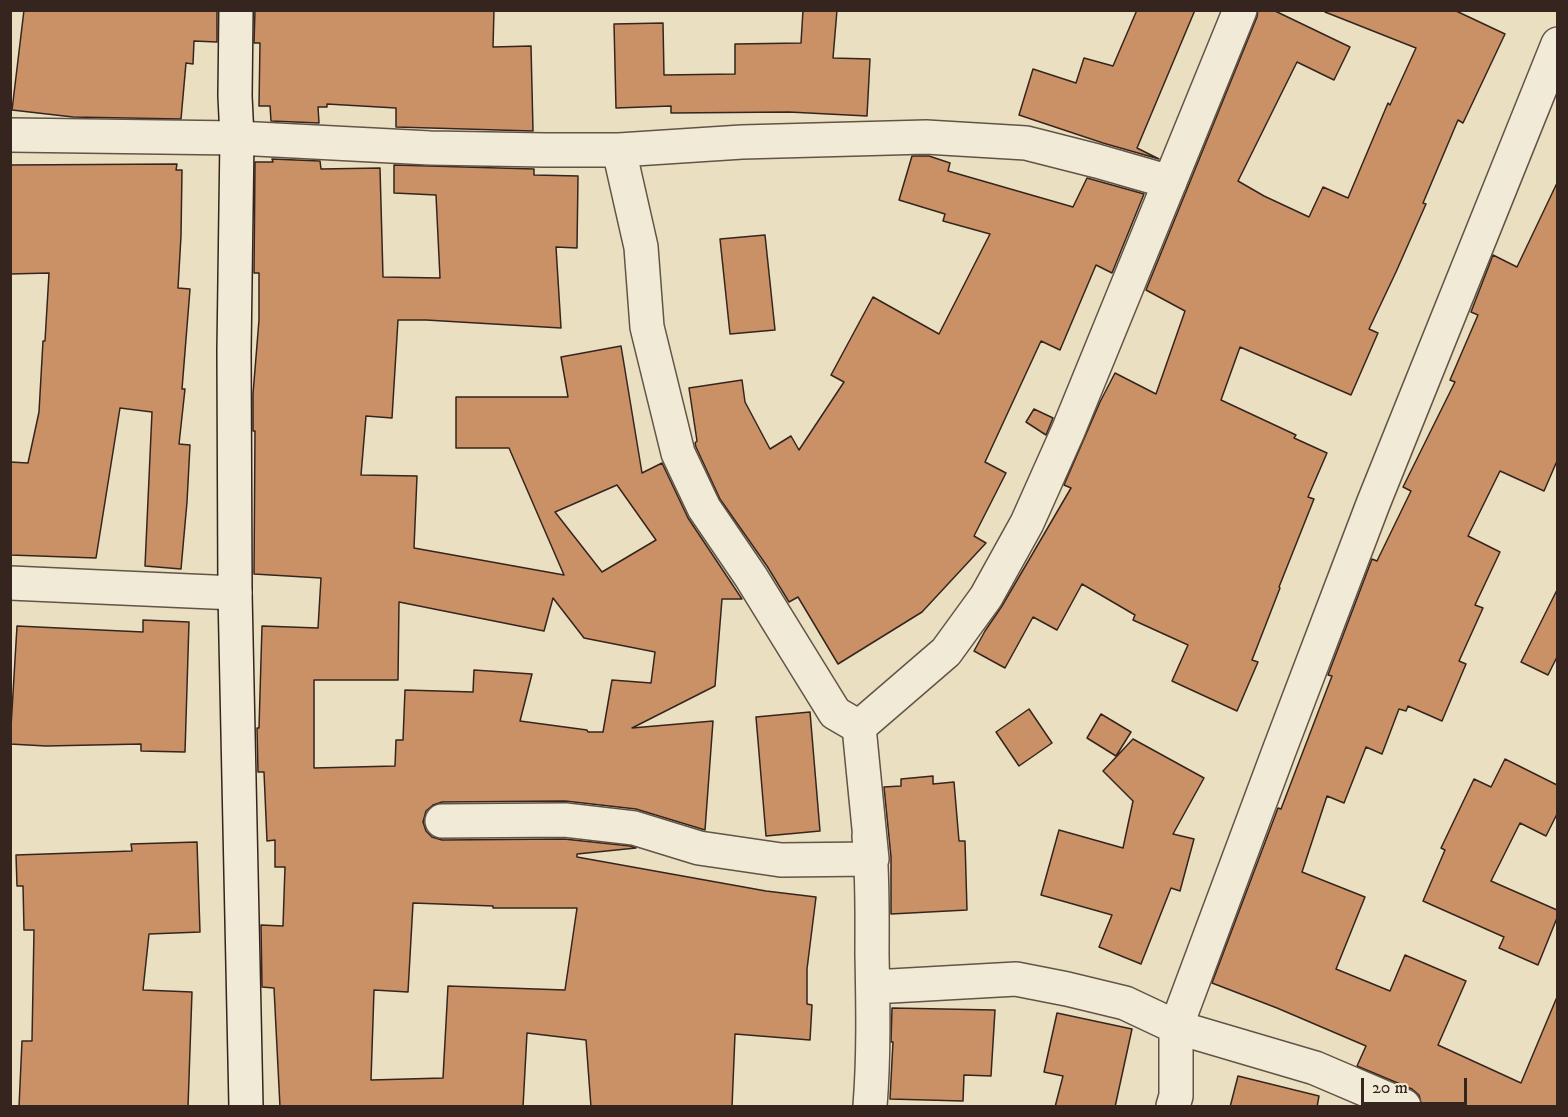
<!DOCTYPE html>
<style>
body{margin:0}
#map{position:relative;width:1568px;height:1117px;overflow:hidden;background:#eadfc0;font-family:"IM FELL DW Pica",serif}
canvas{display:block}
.frame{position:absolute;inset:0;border:12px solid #35251e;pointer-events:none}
.scale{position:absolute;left:1361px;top:1078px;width:106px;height:27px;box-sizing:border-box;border:3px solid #35251e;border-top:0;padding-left:8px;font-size:18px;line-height:21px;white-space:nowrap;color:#35251e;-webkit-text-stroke:4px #f1ead6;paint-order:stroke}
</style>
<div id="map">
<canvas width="1568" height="1117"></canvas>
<div class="frame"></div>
<div class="scale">20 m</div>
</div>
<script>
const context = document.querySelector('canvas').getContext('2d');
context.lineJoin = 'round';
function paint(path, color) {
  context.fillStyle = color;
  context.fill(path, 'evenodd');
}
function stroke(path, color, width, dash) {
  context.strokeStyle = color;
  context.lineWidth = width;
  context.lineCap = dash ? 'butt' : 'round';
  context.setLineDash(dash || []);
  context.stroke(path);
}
const building = new Path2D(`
 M 24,10 L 217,10 L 217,42 L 194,41 L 193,64 L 186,63 L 181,119 L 73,117 L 12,110 Z
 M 255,10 L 494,10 L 493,47 L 531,46 L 533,131 L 396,127 L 396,108 L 327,104 L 327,107 L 318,107 L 319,123 L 271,121 L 270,106 L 259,106 L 260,43 L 254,43 Z
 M 803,10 L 837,10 L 833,58 L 870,59 L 867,116 L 789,112 L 671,113 L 671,106 L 616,108 L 614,24 L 663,23 L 664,75 L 735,74 L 735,44 L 801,43 Z
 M 1137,10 L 1195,10 L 1137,148 L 1159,159 L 1103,143 L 1019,115 L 1033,69 L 1076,83 L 1084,58 L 1113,66 Z
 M 1258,10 L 1273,10 L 1350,47 L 1334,80 L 1297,62 L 1238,181 L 1264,196 L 1309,217 L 1323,187 L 1348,198 L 1388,103 L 1390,105 L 1416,48 L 1325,12 L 1325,10 L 1454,10 L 1505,34 L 1463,123 L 1458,120 L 1423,203 L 1426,204 L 1396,272 L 1369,329 L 1378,333 L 1351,395 L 1240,347 L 1221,400 L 1296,435 L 1294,438 L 1327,453 L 1308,497 L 1314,499 L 1279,587 L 1280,588 L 1252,660 L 1258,662 L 1237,711 L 1172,681 L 1188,645 L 1133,620 L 1135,615 L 1082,584 L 1057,630 L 1033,617 L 1005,668 L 974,651 L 985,631 L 1002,606 L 1071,488 L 1064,485 L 1100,402 L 1115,373 L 1156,394 L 1185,311 L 1146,290 L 1257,17 Z
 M 912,156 L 929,156 L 950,163 L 948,171 L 1073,207 L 1087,178 L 1144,194 L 1112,273 L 1096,265 L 1060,350 L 1041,341 L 985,462 L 1006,473 L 974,536 L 986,543 L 922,612 L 838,664 L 798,597 L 789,602 L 767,566 L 720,499 L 696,447 L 695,443 L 697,441 L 689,388 L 742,380 L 745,402 L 770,449 L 791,436 L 799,450 L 844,382 L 831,375 L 873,297 L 939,334 L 990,234 L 943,221 L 945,214 L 899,200 Z
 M 272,159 L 320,161 L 321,169 L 380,168 L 383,277 L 440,278 L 436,195 L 394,193 L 394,165 L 534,169 L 534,175 L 578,176 L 577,248 L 556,247 L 561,328 L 426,320 L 398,320 L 392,418 L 366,416 L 361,475 L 417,476 L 414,548 L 564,575 L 509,448 L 456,448 L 456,397 L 568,397 L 561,357 L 621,346 L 642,473 L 662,463 L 688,518 L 742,599 L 722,599 L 715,686 L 632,728 L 713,721 L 705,830 L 636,809 L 565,801 L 442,802 L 433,805 L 426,811 L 423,822 L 426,831 L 432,837 L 442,840 L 564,839 L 630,846 L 636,848 L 577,854 L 577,857 L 766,891 L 816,897 L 807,969 L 807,1004 L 812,1005 L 810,1040 L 735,1034 L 732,1107 L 591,1107 L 586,1040 L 527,1033 L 523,1107 L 280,1107 L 274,988 L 262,987 L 261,925 L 283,926 L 285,867 L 275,867 L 275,840 L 267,841 L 264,772 L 258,772 L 257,728 L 259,728 L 262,626 L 318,628 L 321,578 L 254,574 L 255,431 L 253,431 L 253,394 L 259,320 L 259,273 L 254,273 L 255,162 L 273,162 ZM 617,485 L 656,540 L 602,572 L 555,512 ZM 553,598 L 584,638 L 655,652 L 651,683 L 612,680 L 603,732 L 588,732 L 587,730 L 520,721 L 532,674 L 474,670 L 473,692 L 405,690 L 403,740 L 396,740 L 395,766 L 314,768 L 314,680 L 398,680 L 399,602 L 544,631 ZM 413,903 L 493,906 L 493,908 L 577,908 L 565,990 L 448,986 L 443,1078 L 371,1080 L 374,990 L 408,992 Z
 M 177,164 L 176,170 L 182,170 L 181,236 L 178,288 L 190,289 L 182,389 L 185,389 L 179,444 L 190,445 L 187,502 L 181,569 L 145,566 L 152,412 L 120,408 L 96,558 L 10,555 L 10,462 L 28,463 L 39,412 L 43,341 L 45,341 L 49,273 L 10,274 L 10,165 Z
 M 1557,183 L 1557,461 L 1544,491 L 1500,471 L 1468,536 L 1500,552 L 1475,605 L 1483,608 L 1459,661 L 1466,664 L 1442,721 L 1408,706 L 1406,711 L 1399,709 L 1382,754 L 1366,747 L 1344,803 L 1327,796 L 1302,872 L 1365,897 L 1336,969 L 1390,991 L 1405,955 L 1466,981 L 1438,1045 L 1521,1083 L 1557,997 L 1557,1107 L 1422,1107 L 1419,1095 L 1412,1089 L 1357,1066 L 1366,1046 L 1277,1008 L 1212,983 L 1278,808 L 1281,809 L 1332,676 L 1328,675 L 1372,559 L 1377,561 L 1411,491 L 1403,487 L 1455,382 L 1450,380 L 1478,315 L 1471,312 L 1493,255 L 1517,267 Z
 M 765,235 L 775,330 L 730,334 L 720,239 Z
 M 1034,409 L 1053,418 L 1046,435 L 1026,422 Z
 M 1557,590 L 1557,657 L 1548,675 L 1521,662 Z
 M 143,620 L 189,622 L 185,752 L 141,751 L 141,744 L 46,746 L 10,744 L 17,626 L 143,632 Z
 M 1029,709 L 1052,743 L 1019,766 L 996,732 Z
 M 810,712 L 820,831 L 766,836 L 756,717 Z
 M 1101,714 L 1131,732 L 1116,756 L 1087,738 Z
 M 1133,739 L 1204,778 L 1173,834 L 1194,839 L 1180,891 L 1171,888 L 1141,964 L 1099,947 L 1112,915 L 1041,895 L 1059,830 L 1123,848 L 1133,801 L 1103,771 Z
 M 1505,759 L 1557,785 L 1557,814 L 1546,836 L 1520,823 L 1491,881 L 1557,910 L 1557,918 L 1538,965 L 1499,948 L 1504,937 L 1423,901 L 1445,850 L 1441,848 L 1474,779 L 1491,787 Z
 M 933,776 L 933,784 L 954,782 L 959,841 L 965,841 L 967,910 L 891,914 L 891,857 L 884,787 L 901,786 L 901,779 Z
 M 197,842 L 200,932 L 149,934 L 143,990 L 192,992 L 188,1107 L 19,1107 L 22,1041 L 32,1041 L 34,930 L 24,930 L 23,886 L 17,886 L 16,855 L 132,851 L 131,844 Z
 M 892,1008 L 995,1010 L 991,1076 L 964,1075 L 963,1101 L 890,1099 L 893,1042 L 891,1042 Z
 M 1057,1013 L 1132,1029 L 1115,1107 L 1055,1107 L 1063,1076 L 1044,1072 Z
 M 1238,1076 L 1319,1096 L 1317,1107 L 1230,1107 Z`);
paint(building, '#ca9167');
stroke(building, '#35251e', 1.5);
const street = new Path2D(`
 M 10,135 L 237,138 L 430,148 L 545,150 L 619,150 L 742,142 L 926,137 L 1026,143 L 1097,161 L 1170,182
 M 619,150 L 641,247 L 647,327 L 678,453 L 704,508 L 751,577 L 835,713 L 859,727
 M 10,583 L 235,593
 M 859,727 L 946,652 L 986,597 L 1027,523 L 1068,431 L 1240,10
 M 442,821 L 565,820 L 634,828 L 699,848 L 781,860 L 872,859 L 859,727
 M 869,836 C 873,876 872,916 872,955 C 873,1005 874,1056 870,1106
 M 873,987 L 1016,979 L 1067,989 L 1125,1003 L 1176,1027 L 1315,1068 L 1404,1106
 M 1173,1106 L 1176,1096 L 1176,1027 L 1279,751 L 1373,504 L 1558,44`);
const secondary = new Path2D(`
 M 236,10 L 235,96 L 237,138 L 234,351 L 235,593 L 246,1106`);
stroke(street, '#625446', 36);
stroke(secondary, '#35251e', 36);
stroke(street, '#f1ead6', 33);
stroke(secondary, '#f1ead6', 33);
</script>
